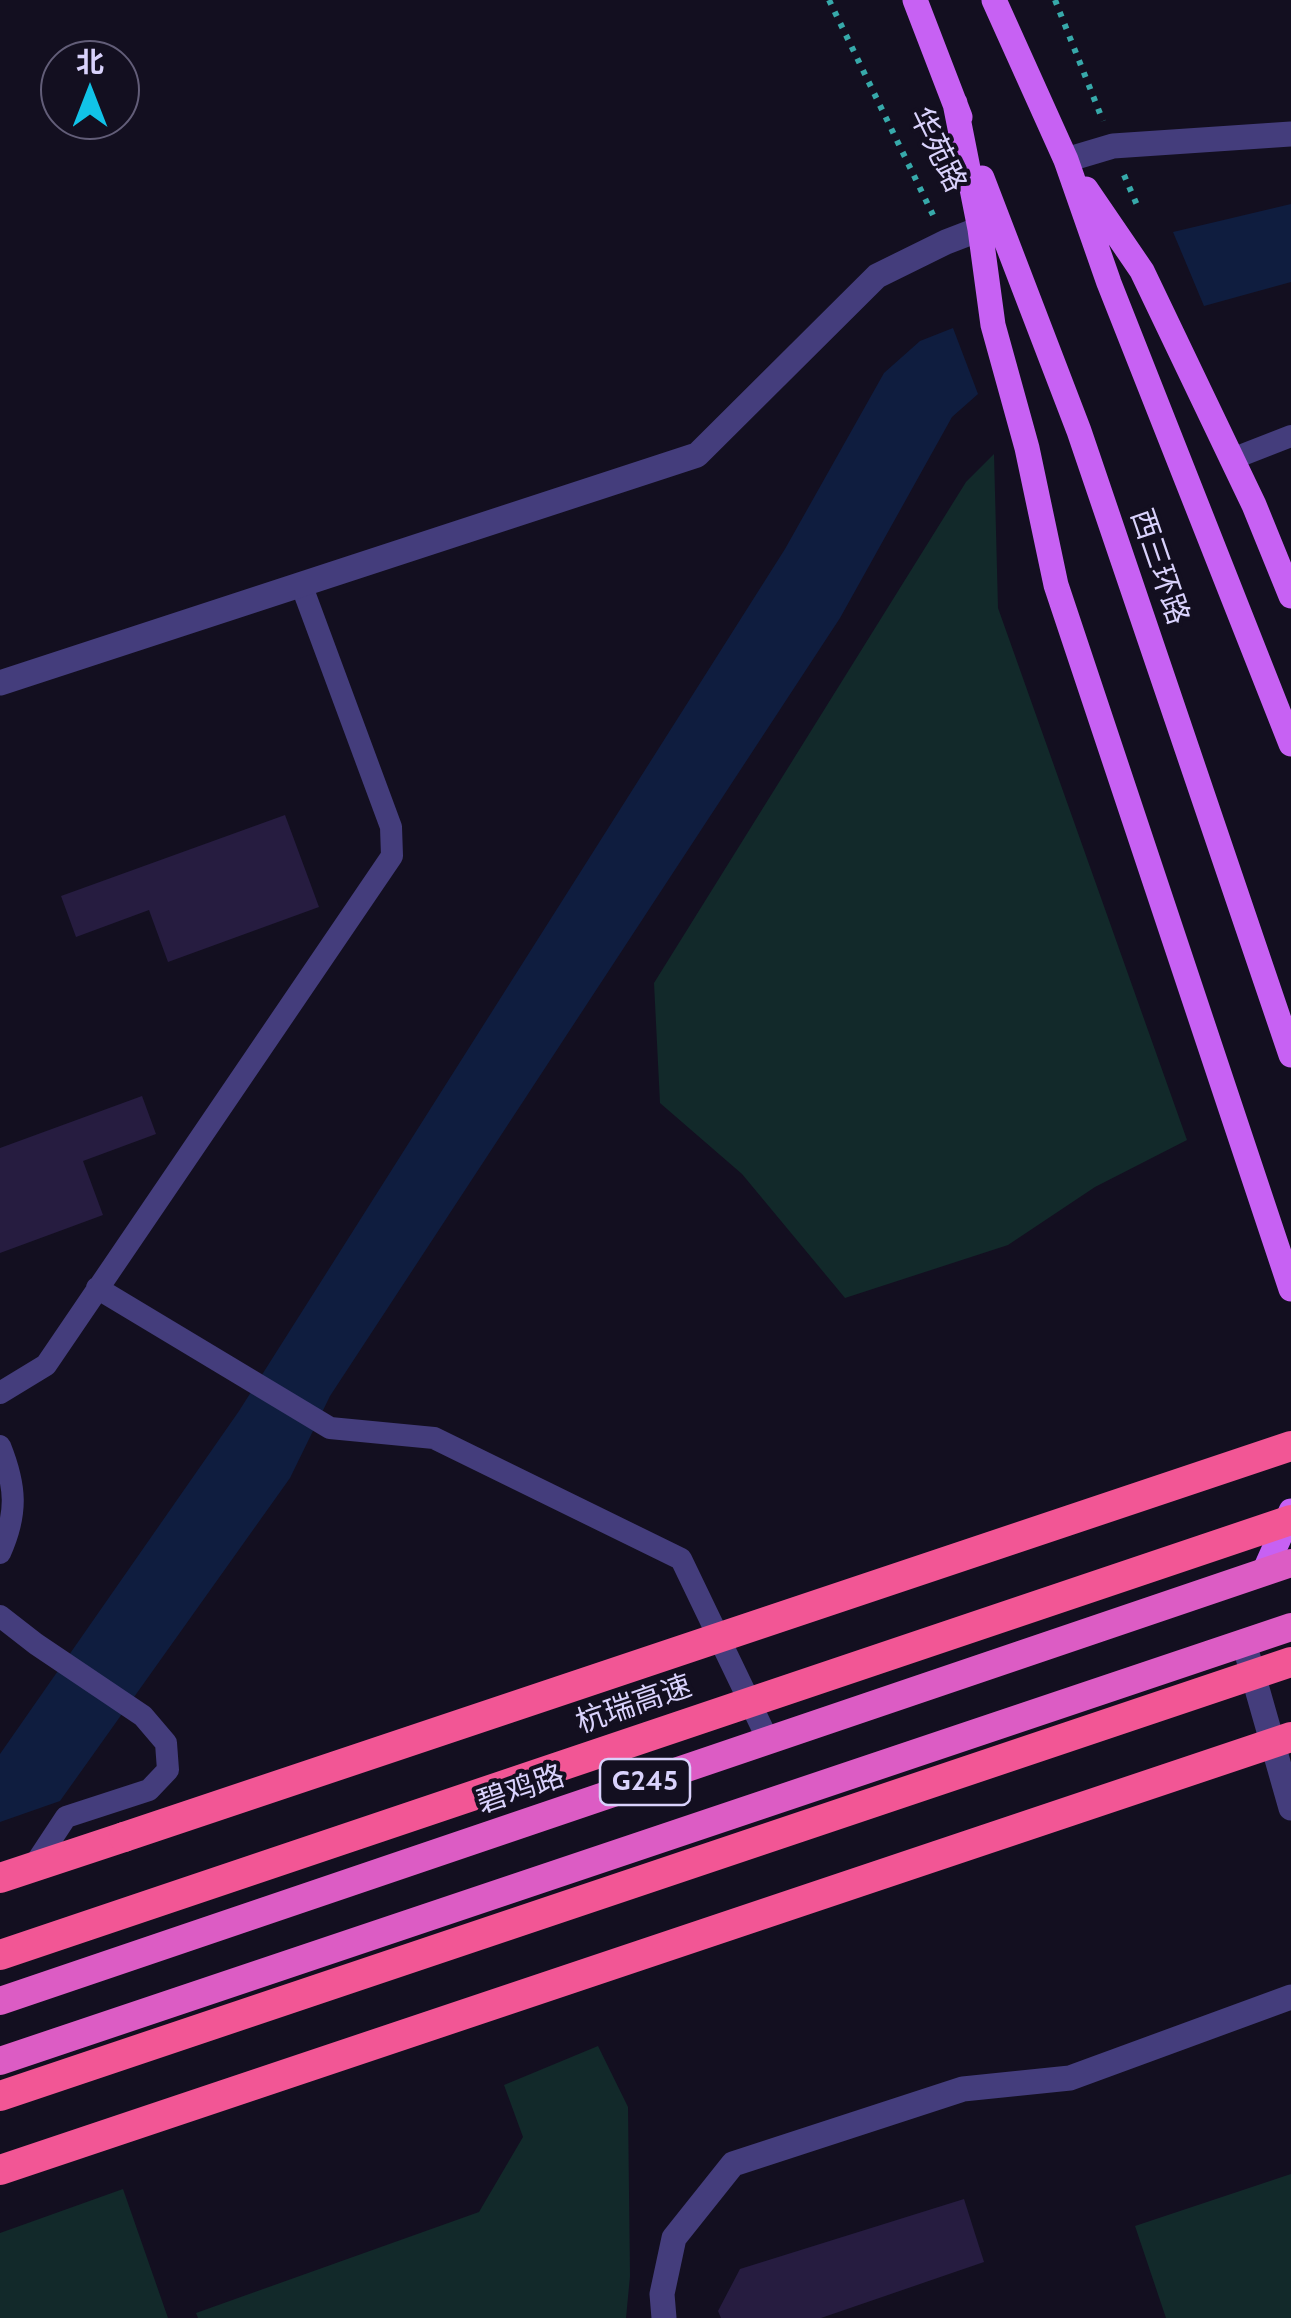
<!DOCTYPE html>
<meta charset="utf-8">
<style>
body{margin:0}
#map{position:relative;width:1291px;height:2318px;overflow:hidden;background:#130f20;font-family:Cabin,"Noto Sans SC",sans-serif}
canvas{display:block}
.north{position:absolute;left:40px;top:40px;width:100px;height:100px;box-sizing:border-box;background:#130f20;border:2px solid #625d78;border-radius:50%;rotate:0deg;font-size:28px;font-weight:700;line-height:40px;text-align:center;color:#d9d2fc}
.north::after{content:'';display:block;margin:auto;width:35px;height:45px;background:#11c3e8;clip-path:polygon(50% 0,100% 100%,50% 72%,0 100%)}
</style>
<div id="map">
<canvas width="1291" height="2318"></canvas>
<div class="north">北</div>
</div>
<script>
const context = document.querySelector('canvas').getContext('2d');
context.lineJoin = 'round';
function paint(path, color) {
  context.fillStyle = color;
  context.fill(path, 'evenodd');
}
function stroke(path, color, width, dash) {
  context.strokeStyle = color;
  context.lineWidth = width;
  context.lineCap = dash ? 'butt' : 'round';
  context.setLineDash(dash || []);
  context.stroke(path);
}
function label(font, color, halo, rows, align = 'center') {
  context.font = font + ' Cabin,"Noto Sans SC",sans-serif';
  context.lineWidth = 8;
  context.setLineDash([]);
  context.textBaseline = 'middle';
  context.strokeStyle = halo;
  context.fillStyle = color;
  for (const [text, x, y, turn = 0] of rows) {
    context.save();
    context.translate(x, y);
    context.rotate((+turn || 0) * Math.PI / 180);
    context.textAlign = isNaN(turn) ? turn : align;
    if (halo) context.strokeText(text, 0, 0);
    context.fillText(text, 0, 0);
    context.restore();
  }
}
paint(new Path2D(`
 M 994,454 L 998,608 L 1187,1140 L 1095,1187 L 1008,1245 L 845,1298 L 742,1174 L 660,1103 L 654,983 L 966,482 Z
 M 598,2046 L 628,2107 L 630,2276 L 626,2318 L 198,2318 L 196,2313 L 479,2212 L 523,2137 L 504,2085 Z
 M 1291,2174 L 1291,2318 L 1166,2318 L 1135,2226 Z
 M 123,2189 L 168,2318 L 0,2318 L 0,2233 Z`), '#12292a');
paint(new Path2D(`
 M 1291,204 L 1291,282 L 1204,306 L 1173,232 Z
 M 953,328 L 978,394 L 952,417 L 840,618 L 330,1396 L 290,1478 L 60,1801 L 0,1822 L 0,1754 L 239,1411 L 785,549 L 884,373 L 920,341 Z`), '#0f1d3f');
paint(new Path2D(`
 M 285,815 L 319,907 L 168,962 L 149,910 L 76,937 L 61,896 Z
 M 142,1096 L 156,1134 L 83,1161 L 103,1215 L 0,1253 L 0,1148 Z
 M 964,2199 L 984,2262 L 821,2318 L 721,2318 L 718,2311 L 740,2269 Z`), '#261c40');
stroke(new Path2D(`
 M 829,0 L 933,215
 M 1055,0 L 1103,121
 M 1124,175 L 1137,205`), '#37a9aa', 6, [5, 8]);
stroke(new Path2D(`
 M 1232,459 L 1291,436
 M 97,1288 L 330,1428 L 434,1438 L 681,1559 L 768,1740
 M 0,1393 L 46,1365 L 392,856 L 391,827 L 301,584
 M 0,1446 C 16,1486 18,1513 0,1553
 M 0,1616 L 36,1644 L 143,1716 L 166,1743 L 168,1770 L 149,1790 L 66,1817 L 33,1867`), '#443d7c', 22);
stroke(new Path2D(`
 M 1066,160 L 1113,146 L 1291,134
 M 1244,1643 L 1291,1808
 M 664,2318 L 662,2294 L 674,2238 L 733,2164 L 963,2089 L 1070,2078 L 1291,1997`), '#443d7c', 25);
stroke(new Path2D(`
 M 0,683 L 697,455 L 877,276 L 946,242 L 998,222`), '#443d7c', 25);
stroke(new Path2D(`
 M 915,0 L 960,117
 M 994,0 L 1066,160 L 1109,283 L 1291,744
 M 955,103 L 980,229 L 993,325 L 1027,448 L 1056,585 L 1291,1289
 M 982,178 L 1079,431 L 1291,1055
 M 1086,189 L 1142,271 L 1254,505 L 1291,596
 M 1264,1572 L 1291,1511`), '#c761f3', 25);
stroke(new Path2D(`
 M 0,2001 L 1291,1563
 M 0,2061 L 1291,1627`), '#dc5cc4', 28);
stroke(new Path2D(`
 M 0,1878 L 124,1837`), '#f25695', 30);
stroke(new Path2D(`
 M 124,1837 L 1291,1446
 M 0,1955 L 1291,1520
 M 0,2096 L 1291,1662
 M 0,2170 L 1291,1737`), '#f25695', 30);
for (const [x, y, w] of [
 [645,1782,90]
]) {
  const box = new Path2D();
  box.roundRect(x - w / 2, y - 23, w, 46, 8);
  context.fillStyle = '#130f20';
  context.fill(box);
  stroke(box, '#d9d2fc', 2.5);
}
label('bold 28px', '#d9d2fc', null, [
 ["G245",645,1782]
]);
label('30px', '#d9d2fc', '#130f20', [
 ["华苑路",937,150,64],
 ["西三环路",1159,567,71],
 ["杭瑞高速",634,1705,-19],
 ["碧鸡路",521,1790,-19]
]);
</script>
